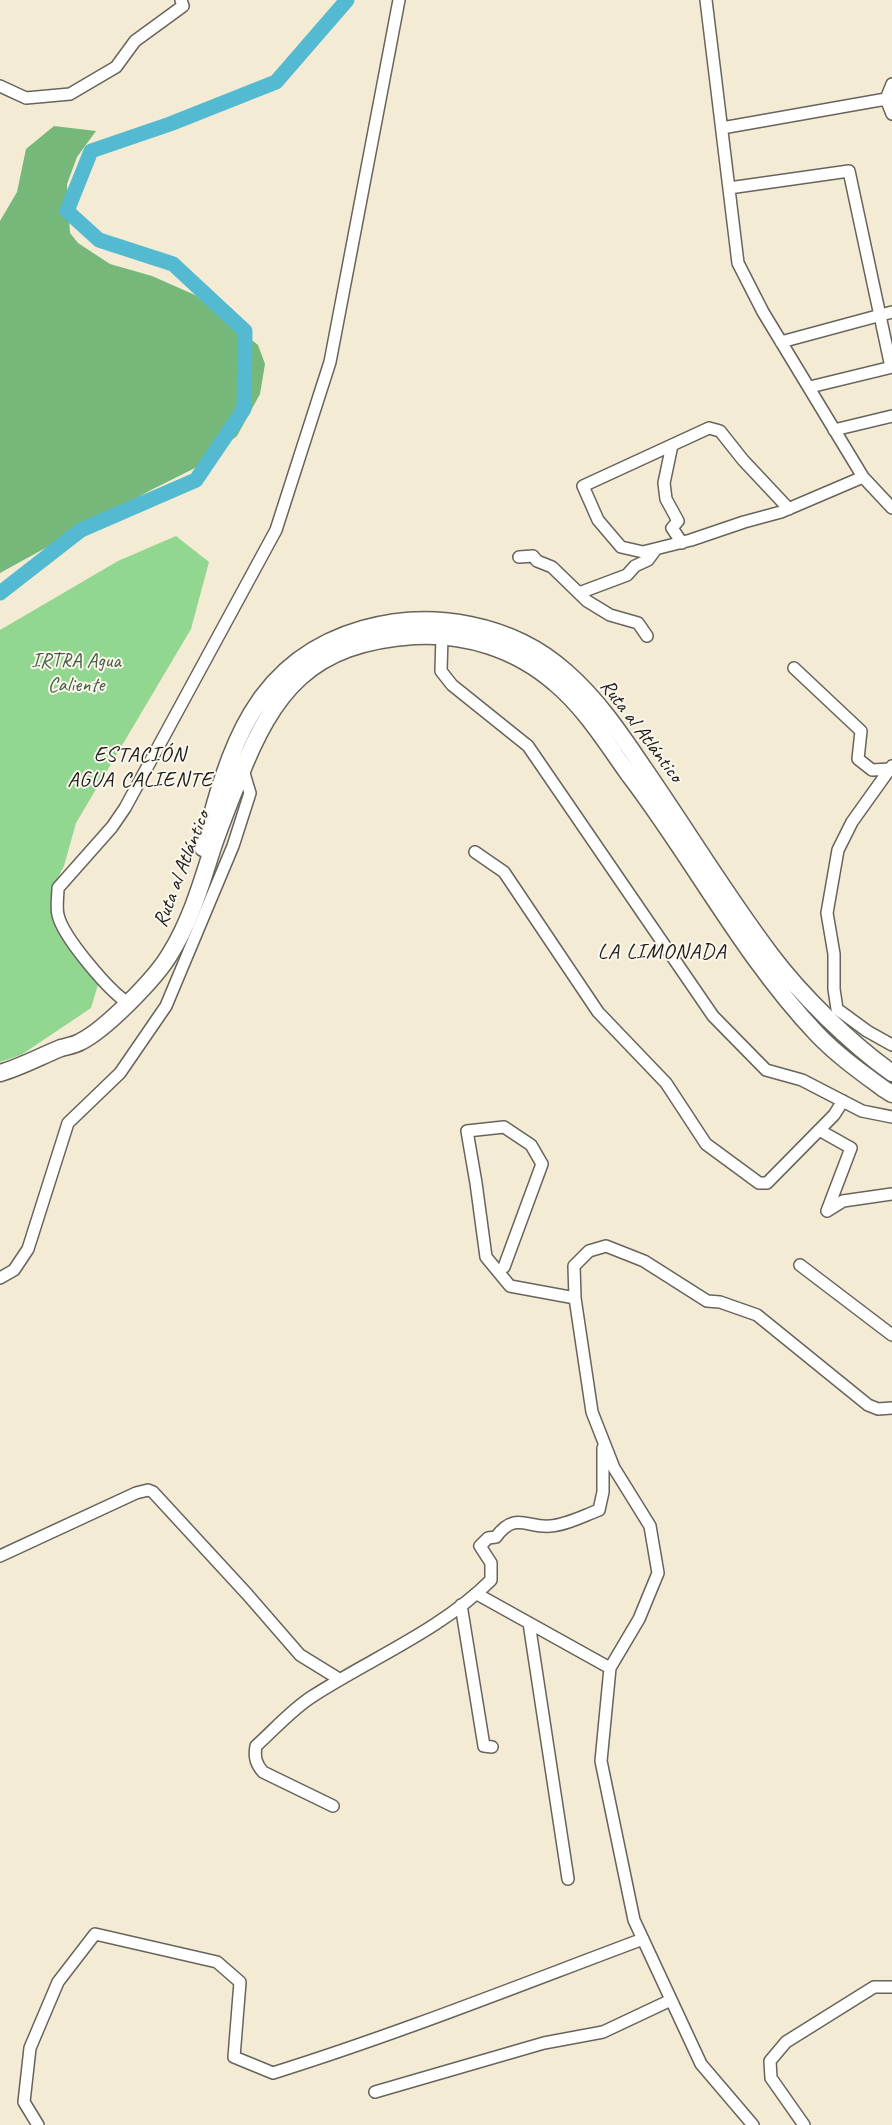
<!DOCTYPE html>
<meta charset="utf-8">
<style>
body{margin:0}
canvas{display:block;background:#f3ebd4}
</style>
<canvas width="892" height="2125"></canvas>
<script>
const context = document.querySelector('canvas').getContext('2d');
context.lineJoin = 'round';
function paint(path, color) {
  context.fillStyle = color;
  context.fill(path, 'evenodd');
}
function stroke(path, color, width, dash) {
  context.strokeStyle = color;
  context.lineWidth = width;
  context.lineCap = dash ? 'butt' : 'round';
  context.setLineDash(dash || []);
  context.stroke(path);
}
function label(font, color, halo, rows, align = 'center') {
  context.font = font + ' Caveat,sans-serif';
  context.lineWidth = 4;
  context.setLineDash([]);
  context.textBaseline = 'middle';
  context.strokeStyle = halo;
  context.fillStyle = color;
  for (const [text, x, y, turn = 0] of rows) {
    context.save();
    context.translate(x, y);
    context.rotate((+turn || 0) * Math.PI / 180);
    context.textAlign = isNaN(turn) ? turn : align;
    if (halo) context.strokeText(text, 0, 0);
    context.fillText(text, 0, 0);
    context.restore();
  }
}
paint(new Path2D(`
 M 176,536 L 209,562 L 191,629 L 76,823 L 64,866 L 52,889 L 53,922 L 84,965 L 100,978 L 91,1008 L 21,1055 L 0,1062 L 0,630 L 118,561 Z`), '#92d790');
paint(new Path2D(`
 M 54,126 L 96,131 L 77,157 L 67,184 L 70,233 L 78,243 L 110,264 L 152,276 L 195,295 L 258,345 L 265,364 L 260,394 L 237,436 L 195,468 L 151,490 L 0,573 L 0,221 L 17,192 L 26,149 Z`), '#75b87a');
stroke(new Path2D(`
 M 0,593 L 81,530 L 196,480 L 244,409 L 245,331 L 173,264 L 99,240 L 67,211 L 91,151 L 170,124 L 276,82 L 347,0`), '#54bad2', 15);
const minor = new Path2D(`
 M 706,0 L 738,263 L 763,312 L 863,477 L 892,508
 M 892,84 L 886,99 L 892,114
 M 0,86 L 26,98 L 70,94 L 116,67 L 135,41 L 183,6 L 181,0
 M 722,128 L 886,99
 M 729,188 L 849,171 L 891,367
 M 781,342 L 892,312
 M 810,387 L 892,367
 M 834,430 L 892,416
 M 672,445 L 664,483 L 666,499 L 678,521 L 672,528 L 682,543
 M 789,509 L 743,460 L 720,431 L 709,428 L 583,486 L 598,520 L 621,547 L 643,552 L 691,540 L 744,522 L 781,512 L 863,477
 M 519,557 L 533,556 L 537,561 L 552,567 L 587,601 L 610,615 L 638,623 L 647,636
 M 579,593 L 627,575 L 635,566 L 648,560 L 656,549
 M 442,636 L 441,671 L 452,685 L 528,746 L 713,1016 L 766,1070 L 802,1080 L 862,1111 L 892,1117
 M 794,668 L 861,731 L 858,759 L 872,770 L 890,769
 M 892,766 L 852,822 L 838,850 L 827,913 L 834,954 L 834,989 L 837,1009 L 867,1031 L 892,1045
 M 475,852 L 504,872 L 598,1012 L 666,1083 L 706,1144 L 759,1183 L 767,1183 L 834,1115 L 843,1101
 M 128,1003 C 109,991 63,937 58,915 C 56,907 58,896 58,888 L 112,827 L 125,808 L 276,530 L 330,362 L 399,0
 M 819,1130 L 851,1148 L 827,1211 L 843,1201 L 892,1194
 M 800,1265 L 892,1335
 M 504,1267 L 542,1164 L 531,1145 L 504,1127 L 467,1131 L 476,1183 L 486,1257 L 510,1286 L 575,1298
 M 0,1278 L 14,1270 L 28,1249 L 68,1123 L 120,1073 L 166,1006 L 233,846 L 250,793 L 243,770
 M 0,1556 L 136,1493 L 148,1490 L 153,1492 L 247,1594 L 300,1655 L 339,1679
 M 477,1594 L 610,1668
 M 461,1605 L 484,1746 L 492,1747
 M 529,1623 L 568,1879
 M 333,1806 L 263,1772 C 256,1764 254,1757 256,1746 C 274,1730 292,1709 313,1696 C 372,1658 441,1630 491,1580 L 491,1563 L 480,1546 L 488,1538 L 496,1537 C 515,1511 527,1528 550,1526 C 566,1525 583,1516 599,1510 L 603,1492 L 603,1448
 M 375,2092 L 544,2043 L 603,2032 L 671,2000
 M 38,2125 L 24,2102 L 30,2048 L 58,1982 L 95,1934 L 217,1962 L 240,1982 L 234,2057 L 273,2073 C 398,2034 520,1985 643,1939
 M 753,2125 L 701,2064 L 634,1920 L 601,1761 L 610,1668 L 639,1619 L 658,1573 L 650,1526 L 614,1468 L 592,1412 L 575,1298 L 574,1266 L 589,1251 L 606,1246 L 644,1261 L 707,1301 L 720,1302 L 757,1315 L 868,1405 L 878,1409 L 892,1408
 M 804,2125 L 771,2078 L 770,2061 L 786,2042 L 874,1987 L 892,1987`);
const highway = new Path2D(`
 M 203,848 C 229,748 254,660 363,629 C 432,609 513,624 566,672 C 597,699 620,733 643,767 C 686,829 725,894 771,955 C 801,995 850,1043 892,1073
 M 0,1073 C 21,1067 41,1056 61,1048 C 68,1046 75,1045 80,1042 C 105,1030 156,978 170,954 C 190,922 201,885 212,850 C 220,826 229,804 238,781 C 273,690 311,643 414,636 C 465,633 516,649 555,683 C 585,708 607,744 630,776 C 694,860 744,957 817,1034 C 837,1055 861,1072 884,1089 L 892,1094`);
stroke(minor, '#67645c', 14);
stroke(highway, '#67645c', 19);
stroke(minor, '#fff', 11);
stroke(highway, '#fff', 16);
label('21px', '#455d45', '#fbf7ec', [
 ["IRTRA Agua",76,661],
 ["Caliente",76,685]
]);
label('21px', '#1c1c1c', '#fbf7ec', [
 ["Ruta al Atlántico",641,731,53],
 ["Ruta al Atlántico",182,869,-69]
]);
context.letterSpacing = '1px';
label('22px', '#1c1c1c', '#fbf7ec', [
 ["ESTACIÓN",140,755],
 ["AGUA CALIENTE",140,780],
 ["LA LIMONADA",662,952]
]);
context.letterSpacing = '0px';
</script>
